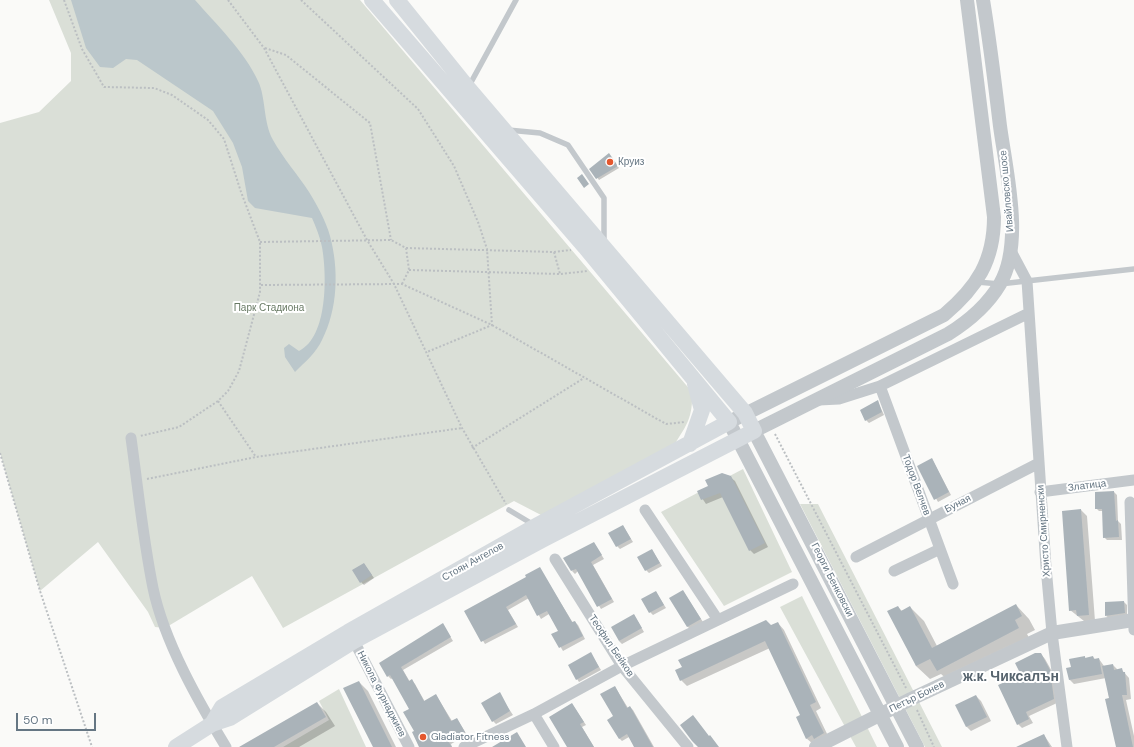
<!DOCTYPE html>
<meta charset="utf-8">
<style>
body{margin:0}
#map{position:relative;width:1134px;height:747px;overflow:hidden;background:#fafaf8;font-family:"DM Sans",sans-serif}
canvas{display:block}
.scale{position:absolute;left:16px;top:713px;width:80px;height:18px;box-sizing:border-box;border:2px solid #657683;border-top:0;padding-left:5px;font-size:12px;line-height:14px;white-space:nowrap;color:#657683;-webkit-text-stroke:3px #fff;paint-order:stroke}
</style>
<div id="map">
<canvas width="1134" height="747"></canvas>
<div class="scale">50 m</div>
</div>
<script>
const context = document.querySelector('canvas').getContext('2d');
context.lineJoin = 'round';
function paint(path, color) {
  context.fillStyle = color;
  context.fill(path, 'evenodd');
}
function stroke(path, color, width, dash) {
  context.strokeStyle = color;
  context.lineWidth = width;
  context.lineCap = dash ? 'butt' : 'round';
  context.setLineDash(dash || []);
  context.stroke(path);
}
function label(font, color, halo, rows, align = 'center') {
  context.font = font + ' "DM Sans",sans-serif';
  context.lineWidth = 4;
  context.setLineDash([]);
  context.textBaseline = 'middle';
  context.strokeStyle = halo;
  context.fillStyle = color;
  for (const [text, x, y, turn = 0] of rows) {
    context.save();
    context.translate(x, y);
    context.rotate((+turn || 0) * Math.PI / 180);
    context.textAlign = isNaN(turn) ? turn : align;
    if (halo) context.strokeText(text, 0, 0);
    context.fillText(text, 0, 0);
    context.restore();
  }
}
paint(new Path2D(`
 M 49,0 L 360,0 L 692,392 C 693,417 687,425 674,445 L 541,515 L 514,501 L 283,628 L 252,576 L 165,628 L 155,627 L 148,612 L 98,542 L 40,591 L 0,453 L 0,123 L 39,112 L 71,81 L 71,53 Z
 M 743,469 L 792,572 L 724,606 L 661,512 Z
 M 800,504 L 818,504 L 942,747 L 925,747 Z
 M 802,596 L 877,747 L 856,747 L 780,607 Z
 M 339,689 L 366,747 L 283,747 L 329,720 L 319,701 Z`), '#dadfd7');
paint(new Path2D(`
 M 71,0 L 195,0 C 216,24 245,52 258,81 C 266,97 263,122 273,140 C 283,158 298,175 309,192 C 317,205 326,221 330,236 C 339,269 338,309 322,340 C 316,353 305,362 295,372 L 285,357 L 284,348 L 289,344 L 299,351 C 328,337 327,275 322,247 C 320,237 316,227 312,218 L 255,208 L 248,201 L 242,167 L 233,143 L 213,111 L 137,60 L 126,59 L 113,68 L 100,67 L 86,48 Z`), '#bbc7cb');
paint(new Path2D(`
 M 610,156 L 619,168 L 599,180 L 591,169 Z
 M 878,402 L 884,415 L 869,423 L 866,420 Z
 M 932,459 L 951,495 L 938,502 L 919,467 Z
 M 730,477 L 735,481 L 768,547 L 754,554 L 750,550 L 723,497 L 706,504 L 698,492 Z
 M 1114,492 L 1117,495 L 1118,521 L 1121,524 L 1122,540 L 1107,540 L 1104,537 L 1103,511 L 1099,511 L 1096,508 Z
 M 1081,510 L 1087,516 L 1095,621 L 1084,621 L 1070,610 Z
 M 623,526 L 633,542 L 620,549 L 617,546 Z
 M 594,543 L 604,559 L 593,565 L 614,602 L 601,609 L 578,571 L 575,574 L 572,571 Z
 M 652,550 L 662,566 L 649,573 L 646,570 Z
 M 364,564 L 374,578 L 364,585 L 361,582 Z
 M 540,569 L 573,623 L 575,622 L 578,625 L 585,639 L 563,651 L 553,634 L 559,631 L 549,614 L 541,619 L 529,598 L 508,610 L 518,627 L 485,644 L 465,612 L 528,577 Z
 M 683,591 L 703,622 L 690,629 L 687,626 Z
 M 656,592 L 666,608 L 653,615 L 650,612 Z
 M 1124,602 L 1127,605 L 1127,616 L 1109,618 L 1106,616 Z
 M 1016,605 L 1029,619 L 1035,630 L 1027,634 L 1031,641 L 951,683 L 941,674 L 930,679 L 916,666 L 898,607 L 902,611 L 910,607 L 924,621 L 937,646 Z
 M 634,615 L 644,632 L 622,644 L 619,641 Z
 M 778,623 L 784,630 L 821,708 L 816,711 L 830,740 L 813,744 L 806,738 L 801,715 L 770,648 L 687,686 L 681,680 Z
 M 443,625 L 453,641 L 403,670 L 410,682 L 412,681 L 415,684 L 425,702 L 436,695 L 452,721 L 457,719 L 467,735 L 451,744 L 452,747 L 420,747 L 411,709 L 393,678 L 391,679 L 388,676 Z
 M 591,654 L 601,670 L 579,682 L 577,679 Z
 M 1041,654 L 1045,659 L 1054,675 L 1057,703 L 1029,716 L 1033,723 L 1022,728 L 1018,724 L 1023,675 Z
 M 1085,657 L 1086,659 L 1093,657 L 1096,660 L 1099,659 L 1104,666 L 1113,665 L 1118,670 L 1121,669 L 1129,678 L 1131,699 L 1126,700 L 1134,736 L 1134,747 L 1117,747 L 1106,678 L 1074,684 L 1069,679 L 1072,668 Z
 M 359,682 L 368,691 L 396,747 L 374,747 Z
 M 615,687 L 628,708 L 630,707 L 633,710 L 654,747 L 635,747 L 629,737 L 622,741 L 619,738 L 614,716 Z
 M 499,694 L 513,715 L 496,724 L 493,721 Z
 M 976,696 L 981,701 L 991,721 L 971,731 L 966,726 Z
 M 317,703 L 326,712 L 335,726 L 299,747 L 246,747 Z
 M 572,704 L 586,725 L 582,727 L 594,747 L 569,747 Z
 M 1044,735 L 1052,747 L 1018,747 Z`), '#0003');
paint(new Path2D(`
 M 609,153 L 618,166 L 596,179 L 589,169 Z
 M 582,174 L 589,184 L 584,188 L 577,178 Z
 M 878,400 L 882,412 L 865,421 L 860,410 Z
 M 932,458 L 949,492 L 934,500 L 917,466 Z
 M 722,473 L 731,476 L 765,543 L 749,551 L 720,493 L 701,500 L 697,491 L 708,486 L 705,480 Z
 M 1114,491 L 1116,521 L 1118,520 L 1119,537 L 1103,538 L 1102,509 L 1095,509 L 1095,492 Z
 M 1081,509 L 1089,615 L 1077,616 L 1076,610 L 1069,611 L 1062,511 Z
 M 623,525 L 631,539 L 616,547 L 608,533 Z
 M 594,542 L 602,555 L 591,562 L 612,599 L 597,607 L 576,569 L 571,571 L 563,558 Z
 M 652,549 L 660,563 L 645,571 L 637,557 Z
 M 364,563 L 372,575 L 360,583 L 352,570 Z
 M 540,567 L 572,622 L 575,621 L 583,636 L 559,648 L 551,634 L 558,631 L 547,611 L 537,616 L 526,595 L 506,607 L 516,624 L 481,642 L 464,611 L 526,577 L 525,575 Z
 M 683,590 L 701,619 L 687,627 L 669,598 Z
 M 656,591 L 664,605 L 649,613 L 641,599 Z
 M 1124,601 L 1125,613 L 1105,616 L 1105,602 Z
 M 1016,604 L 1022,616 L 1015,620 L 1019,628 L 937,671 L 930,659 L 916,666 L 887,611 L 898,606 L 901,611 L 910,606 L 932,648 Z
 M 634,614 L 642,628 L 619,641 L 611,627 Z
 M 766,620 L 771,625 L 778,622 L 816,702 L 810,705 L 824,733 L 814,739 L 812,735 L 806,739 L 796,717 L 800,715 L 765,641 L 680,681 L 675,670 L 682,667 L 678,660 Z
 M 443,623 L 451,637 L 401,667 L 409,681 L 412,679 L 424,701 L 436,694 L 451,721 L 457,718 L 465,732 L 448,741 L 452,747 L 419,747 L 412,732 L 414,731 L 403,712 L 409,709 L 390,675 L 387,677 L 379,663 Z
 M 591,652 L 599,667 L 576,680 L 568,665 Z
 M 1035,653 L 1041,653 L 1050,670 L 1054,699 L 1026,712 L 1029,719 L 1017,725 L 998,685 L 1021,675 L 1015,663 Z
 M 1085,656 L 1085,658 L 1093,656 L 1094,659 L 1099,658 L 1102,674 L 1069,680 L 1066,668 L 1071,667 L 1069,659 Z
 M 1113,664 L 1114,670 L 1122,668 L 1123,672 L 1125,672 L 1127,695 L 1122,695 L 1133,747 L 1116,747 L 1105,699 L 1109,698 L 1102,666 Z
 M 359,681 L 392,747 L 373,747 L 343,688 Z
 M 615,686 L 627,708 L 630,706 L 653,747 L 634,747 L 627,734 L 619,739 L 607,720 L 613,716 L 600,694 Z
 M 500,692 L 510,711 L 492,722 L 481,703 Z
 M 976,695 L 987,717 L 966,727 L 955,705 Z
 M 317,702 L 326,717 L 274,747 L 239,747 Z
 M 572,703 L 584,722 L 580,724 L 594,747 L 567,747 L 549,717 Z
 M 693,715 L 709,736 L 710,735 L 719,747 L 698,747 L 692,741 L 680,725 Z
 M 517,732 L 526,747 L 492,747 Z
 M 1044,734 L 1050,747 L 1016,747 Z`), '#aab3b9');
stroke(new Path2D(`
 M 64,0 L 82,49 L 104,87 L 154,88 L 172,95 L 208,120 L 224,139 L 241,192 L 260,242 L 260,292 L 239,371 L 228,391 L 218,401 L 179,427 L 140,436
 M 228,0 L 264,48 L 367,240 L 394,284 L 462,428 L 506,504
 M 301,0 L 418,109 L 454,166 L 478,222 L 487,249 L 492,325 L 427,352
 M 265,48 L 286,55 L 370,123 L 391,240
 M 260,242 L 391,240 L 406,248 L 554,252 L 571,250
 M 554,252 L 560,274
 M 409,270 L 560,274 L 588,271
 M 402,284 L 409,270 L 406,248
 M 261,285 L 402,284 L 492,325 L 666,424 L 685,422
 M 218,401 L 256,457
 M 775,434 L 906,688
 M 472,448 L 584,378
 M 0,453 L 40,591 L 92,747
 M 147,479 L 256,457 L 462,428
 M 917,710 L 934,747`), '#bbbfc2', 2, [2, 2]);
stroke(new Path2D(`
 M 469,86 L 516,0
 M 508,130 L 540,133 L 568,145 L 604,198 L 604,243
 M 977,282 L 1000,284 L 1134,269
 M 509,510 L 534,525`), '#c3c8cc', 5.5);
stroke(new Path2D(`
 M 1010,249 L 1027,281 L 1046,567 L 1052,633 L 1067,747
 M 880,386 L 953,584
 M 819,400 L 839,399 L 880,386 L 1029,313
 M 131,438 C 138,488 143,539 153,588 C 164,641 198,701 226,747
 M 1040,492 L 1134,480
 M 1130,502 L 1134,630
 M 645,510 L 718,620
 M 856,557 L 1039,463
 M 555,559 L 622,666 L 688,747
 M 894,571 L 940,549
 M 354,641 L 409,747
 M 534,714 L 554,747
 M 464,747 L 534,714 L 622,666 L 793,584`), '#c3c8cc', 11);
stroke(new Path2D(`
 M 816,747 L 911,699 L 1052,633 L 1134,620
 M 897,747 L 729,422 L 944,315 C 977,287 994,261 994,217 L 967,0
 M 917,747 L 754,431 L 948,334 C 969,321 987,306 1000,284 C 1024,243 1006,171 1000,126 C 995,84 990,42 983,0`), '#c3c8cc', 14);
stroke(new Path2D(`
 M 690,444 L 702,410 L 695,384
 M 212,724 L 222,707 L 348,632 L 536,526 L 729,422 L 585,247 L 372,0
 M 176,747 L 212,724 L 230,718 L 354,641 L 544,539 L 754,431 L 745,413 L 468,88 L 397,0`), '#d6dbdf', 16);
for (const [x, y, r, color] of [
 [610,162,4,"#e4572e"],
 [423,737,4,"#e4572e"]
]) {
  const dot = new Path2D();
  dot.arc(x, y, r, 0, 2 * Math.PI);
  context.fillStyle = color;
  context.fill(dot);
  stroke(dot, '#fff', 1.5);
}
label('10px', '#657683', '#fff', [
 ["Круиз",618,162],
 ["Gladiator Fitness",431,737]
], 'left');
label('10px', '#657683', '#fff', [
 ["Ивайловско шосе",1007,191,-95],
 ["Тодор Велчев",916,485,70],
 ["Златица",1087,486,-7],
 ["Буная",958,504,-27],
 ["Христо Смирненски",1044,531,-94],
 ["Стоян Ангелов",473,562,-29],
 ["Георги Бенковски",832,580,63],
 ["Теофил Бейков",611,646,56],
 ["Никола Фурнаджиев",381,694,63],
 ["Петър Бонев",917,697,-26]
]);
label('10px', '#687a64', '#fff', [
 ["Парк Стадиона",269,308]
]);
label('bold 14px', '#57646e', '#fff', [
 ["ж.к. Чиксалън",1011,677]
]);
</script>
